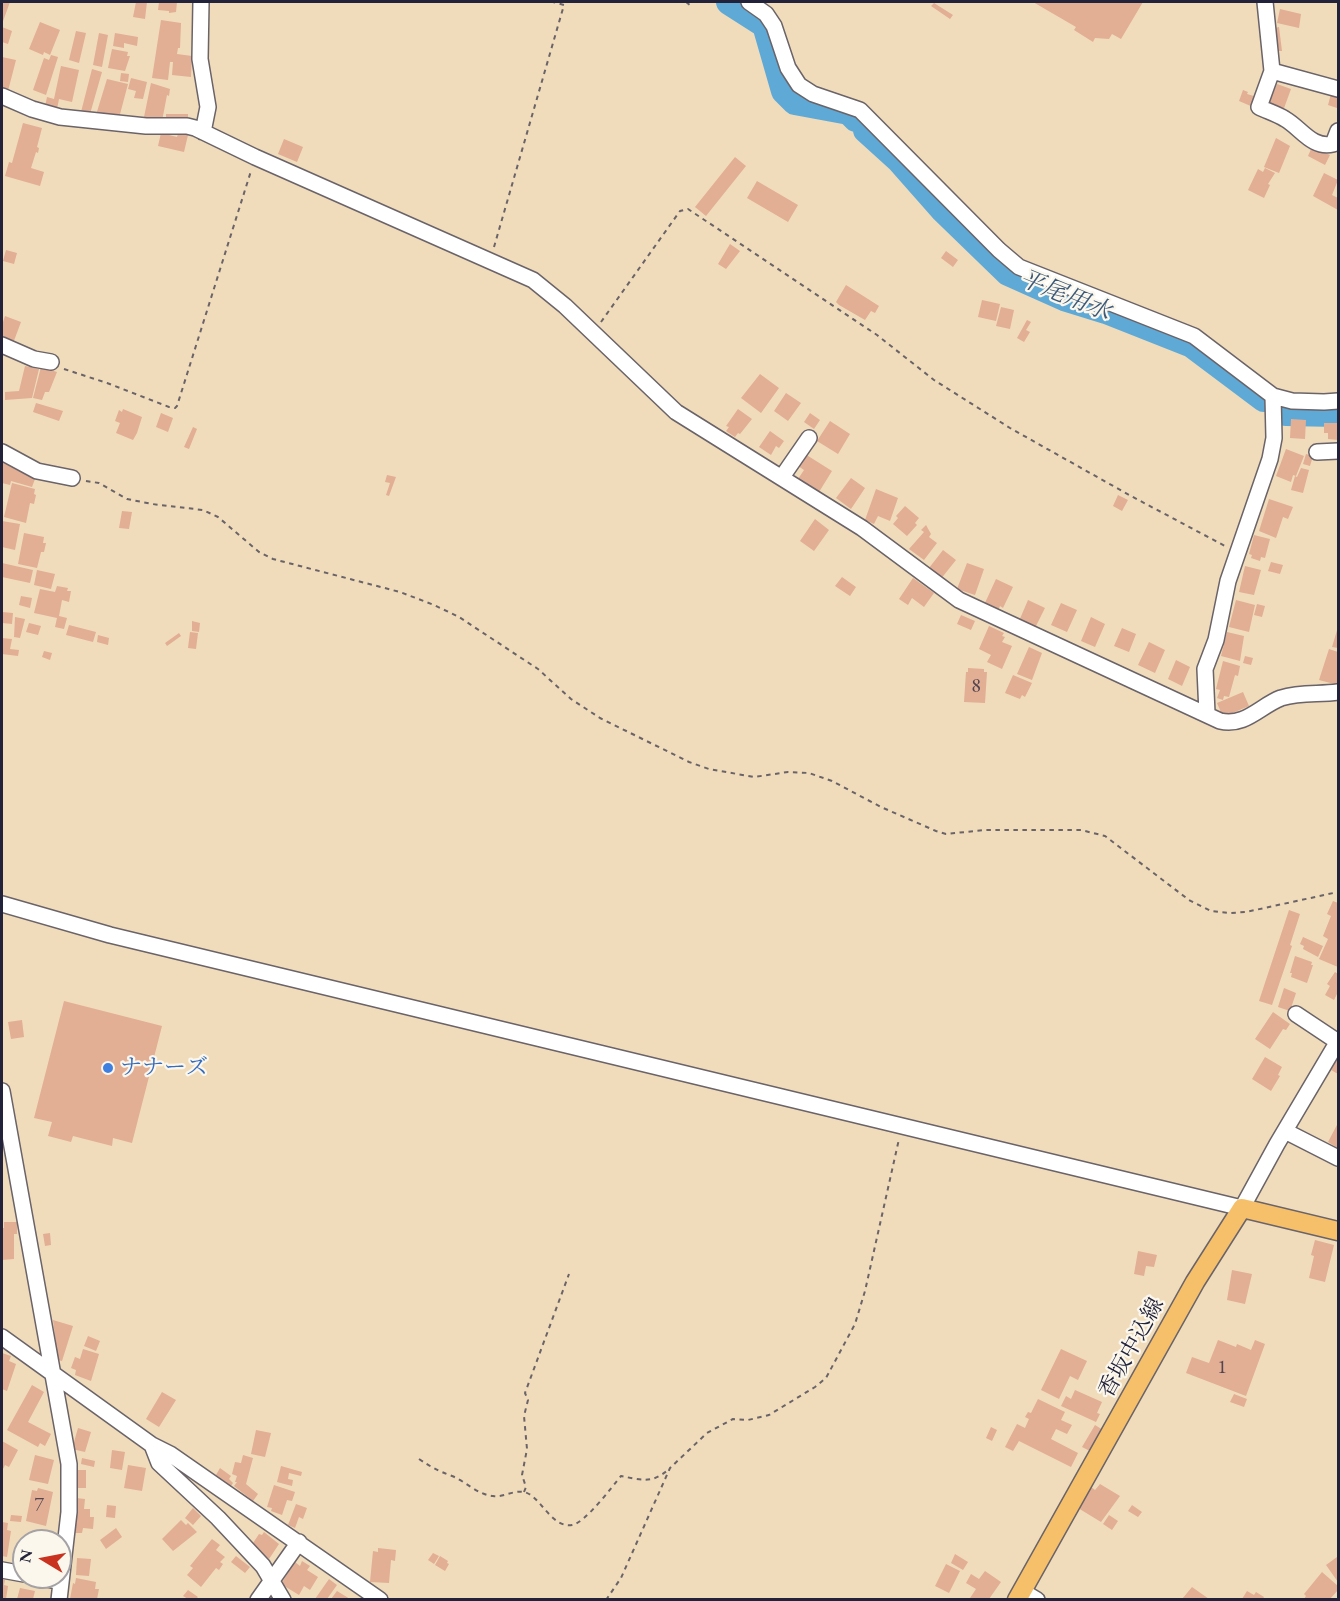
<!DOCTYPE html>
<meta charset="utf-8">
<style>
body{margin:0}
#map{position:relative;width:1340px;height:1601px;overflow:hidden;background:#f0dcbb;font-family:"EB Garamond",serif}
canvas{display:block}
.frame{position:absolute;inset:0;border:3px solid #22223b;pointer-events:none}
.north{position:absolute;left:12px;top:1529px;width:60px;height:60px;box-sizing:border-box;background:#fbf7ec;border:2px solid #a4a2a5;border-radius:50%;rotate:280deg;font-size:16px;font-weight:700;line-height:24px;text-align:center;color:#22223b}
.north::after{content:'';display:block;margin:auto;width:21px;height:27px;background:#c8321e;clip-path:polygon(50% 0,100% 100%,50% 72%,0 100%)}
</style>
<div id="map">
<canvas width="1340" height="1601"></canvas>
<div class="frame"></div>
<div class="north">N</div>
</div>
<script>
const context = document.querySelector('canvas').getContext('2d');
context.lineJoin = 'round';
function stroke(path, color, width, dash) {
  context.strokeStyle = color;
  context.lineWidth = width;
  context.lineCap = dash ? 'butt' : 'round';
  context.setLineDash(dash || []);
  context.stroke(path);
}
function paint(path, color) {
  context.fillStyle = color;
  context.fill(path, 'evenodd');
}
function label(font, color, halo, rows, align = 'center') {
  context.font = font + ' "EB Garamond","Noto Serif JP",serif';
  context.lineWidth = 4.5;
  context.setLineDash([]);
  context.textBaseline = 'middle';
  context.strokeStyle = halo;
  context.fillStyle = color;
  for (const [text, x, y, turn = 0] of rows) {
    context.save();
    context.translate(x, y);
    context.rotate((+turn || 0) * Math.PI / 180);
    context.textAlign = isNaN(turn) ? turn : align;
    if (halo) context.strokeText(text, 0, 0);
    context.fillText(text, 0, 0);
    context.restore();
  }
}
stroke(new Path2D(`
 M 729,2 L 765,25 L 784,91 L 795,102 L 849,112 L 856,119
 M 866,130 L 898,159 L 943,210 L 1008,273 L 1064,298 L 1106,311 L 1192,345 L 1264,399
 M 1286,413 L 1338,414`), '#5fa9d7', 26);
paint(new Path2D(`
 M 2,2 L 10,2 L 2,24 Z
 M 136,2 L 147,2 L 145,19 L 133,17 Z
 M 159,2 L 177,2 L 176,12 L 169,13 L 169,11 L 158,10 Z
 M 1033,2 L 1143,2 L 1121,39 L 1112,34 L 1109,39 L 1095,38 L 1093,42 L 1074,30 L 1076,27 Z
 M 934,3 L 953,15 L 950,19 L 931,6 Z
 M 1280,9 L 1301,14 L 1299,28 L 1277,23 Z
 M 161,20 L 181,23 L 180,48 L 178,48 L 177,54 L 192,56 L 191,77 L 172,75 L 173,62 L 170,62 L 168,80 L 152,78 Z
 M 40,22 L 60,30 L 50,55 L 44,52 L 43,55 L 29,49 Z
 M 2,27 L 12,31 L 8,44 L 2,42 Z
 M 1279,27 L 1282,51 L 1279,51 L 1275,28 Z
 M 76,31 L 86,33 L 79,63 L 69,60 Z
 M 99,33 L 108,35 L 102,67 L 93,65 Z
 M 115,33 L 138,37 L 137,46 L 124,43 L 124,48 L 113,46 Z
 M 112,49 L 128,52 L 127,56 L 130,56 L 125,71 L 108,68 Z
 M 51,55 L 58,57 L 46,95 L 33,90 L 44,58 L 49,60 Z
 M 2,57 L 16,60 L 8,91 L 2,90 Z
 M 61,66 L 79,70 L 72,102 L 59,99 L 57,109 L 45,107 L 47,97 L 54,99 Z
 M 92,69 L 102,72 L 90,114 L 81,112 Z
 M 121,73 L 129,74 L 128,82 L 120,81 Z
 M 131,78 L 147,82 L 143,99 L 134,98 L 136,91 L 128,89 Z
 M 107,79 L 128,84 L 119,118 L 96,115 Z
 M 151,83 L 170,89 L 169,96 L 167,95 L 162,121 L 144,117 Z
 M 1277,84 L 1291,89 L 1283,111 L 1268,105 Z
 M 1243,90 L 1248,92 L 1247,94 L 1257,97 L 1253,107 L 1239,101 Z
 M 1331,94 L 1338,96 L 1337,108 L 1328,105 Z
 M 166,114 L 188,114 L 188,121 L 166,121 Z
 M 23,123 L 42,128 L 37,147 L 39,148 L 38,153 L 36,152 L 31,168 L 44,172 L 40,186 L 5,176 L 9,162 L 12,163 Z
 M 161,133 L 177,137 L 178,134 L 188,135 L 184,152 L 158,146 Z
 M 1276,138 L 1290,146 L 1279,173 L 1264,167 Z
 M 284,139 L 303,147 L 297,162 L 278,154 Z
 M 1312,147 L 1330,155 L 1325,165 L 1308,156 Z
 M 735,157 L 746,166 L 706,216 L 695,207 Z
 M 1265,168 L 1275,173 L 1268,184 L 1270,185 L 1264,198 L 1248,190 L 1258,169 L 1263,172 Z
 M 1324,173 L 1338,180 L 1332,195 L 1338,198 L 1338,210 L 1313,196 Z
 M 757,181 L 798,205 L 788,222 L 747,198 Z
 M 730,244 L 740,251 L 726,269 L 718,264 Z
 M 6,250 L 17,253 L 14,264 L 3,261 Z
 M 946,251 L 958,260 L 953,267 L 941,258 Z
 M 846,285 L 879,306 L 875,313 L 871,311 L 865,320 L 839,305 L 836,302 Z
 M 982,300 L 1000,304 L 996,321 L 978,317 Z
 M 1001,307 L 1014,310 L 1010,329 L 996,326 Z
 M 5,316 L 21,322 L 12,346 L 2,342 L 2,325 Z
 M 1027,320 L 1031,322 L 1026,330 L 1030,332 L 1024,342 L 1017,338 Z
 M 25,366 L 39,369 L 32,398 L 5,400 L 5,392 L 19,391 Z
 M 41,367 L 57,372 L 49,392 L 45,392 L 42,400 L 33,398 Z
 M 760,374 L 779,388 L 761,413 L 741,398 Z
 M 786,393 L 801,403 L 788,421 L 774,411 Z
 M 36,403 L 63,411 L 59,421 L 33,412 Z
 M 123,409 L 142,417 L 137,433 L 133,440 L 116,433 L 120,423 L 115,421 L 119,410 L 122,412 Z
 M 738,409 L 752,419 L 740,434 L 738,433 L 735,437 L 726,431 L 729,427 L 726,426 Z
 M 161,413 L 173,418 L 168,432 L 156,427 Z
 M 810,413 L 820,420 L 814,429 L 804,422 Z
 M 1291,419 L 1306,420 L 1305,439 L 1290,438 Z
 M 830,421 L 850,434 L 838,454 L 817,441 Z
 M 1324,423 L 1338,423 L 1338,440 L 1328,439 L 1328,433 L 1324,433 Z
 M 193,427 L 197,429 L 189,449 L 184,447 Z
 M 770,431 L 784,441 L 779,448 L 776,446 L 771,455 L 759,447 Z
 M 1286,449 L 1304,456 L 1296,476 L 1293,475 L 1291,482 L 1276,476 Z
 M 805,454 L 832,471 L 819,492 L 798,479 L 804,470 L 798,466 Z
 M 1306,454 L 1313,456 L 1310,466 L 1303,464 Z
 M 2,462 L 25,469 L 35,479 L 32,487 L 11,481 L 10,485 L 2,483 Z
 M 1301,468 L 1309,470 L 1303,493 L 1291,490 L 1295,476 L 1297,477 Z
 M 387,475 L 396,477 L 389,496 L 386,495 L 390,483 L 385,482 Z
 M 851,478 L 865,488 L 851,509 L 836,498 Z
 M 12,483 L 35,489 L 34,494 L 36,495 L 34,504 L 30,503 L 26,523 L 4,517 Z
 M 876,489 L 898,498 L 890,521 L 878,516 L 874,524 L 865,520 Z
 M 1118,495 L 1128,500 L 1122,511 L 1113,506 Z
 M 1269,499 L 1293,507 L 1288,519 L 1283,517 L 1276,538 L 1259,531 Z
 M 905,506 L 919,518 L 915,523 L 917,525 L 907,536 L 893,524 L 898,518 L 896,516 Z
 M 122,511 L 132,512 L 129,529 L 119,528 Z
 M 815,519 L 829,530 L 814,551 L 800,541 Z
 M 2,521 L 20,524 L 15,550 L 2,547 Z
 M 926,525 L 931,534 L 929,537 L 937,543 L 924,560 L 909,549 L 924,532 L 921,530 Z
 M 24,533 L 44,537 L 43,543 L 46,543 L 44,552 L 41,552 L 37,568 L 18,564 Z
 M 1254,535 L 1270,539 L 1265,558 L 1261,557 L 1260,561 L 1251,558 L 1252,555 L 1249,554 Z
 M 943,550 L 956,560 L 940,580 L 931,573 L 933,571 L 929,568 Z
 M 1271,562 L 1283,565 L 1280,574 L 1268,571 Z
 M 2,563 L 33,570 L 30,583 L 2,577 Z
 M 967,563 L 984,569 L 975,595 L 957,589 Z
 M 1245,566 L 1261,570 L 1254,595 L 1239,592 Z
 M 37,570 L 55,574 L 51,589 L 34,585 Z
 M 842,577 L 856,587 L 850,596 L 835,586 Z
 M 913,578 L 934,593 L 924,607 L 912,598 L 908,605 L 899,599 Z
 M 996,579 L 1013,587 L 1003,608 L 1000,606 L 998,611 L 984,605 Z
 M 57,586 L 68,588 L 67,591 L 71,591 L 69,602 L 62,600 L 59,616 L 67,618 L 64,629 L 55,627 L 57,618 L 34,613 L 40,589 L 55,592 Z
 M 21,596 L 32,598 L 30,608 L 19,605 Z
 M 1028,600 L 1045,608 L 1035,628 L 1019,621 Z
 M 1236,600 L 1255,605 L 1249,632 L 1229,627 Z
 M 1061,603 L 1077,610 L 1067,632 L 1051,625 Z
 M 1257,604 L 1265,606 L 1262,617 L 1254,615 Z
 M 2,612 L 13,613 L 12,624 L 2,623 Z
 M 961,615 L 975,621 L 971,630 L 957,624 Z
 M 15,617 L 25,619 L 20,638 L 14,637 Z
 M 1091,617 L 1105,624 L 1095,647 L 1081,641 Z
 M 192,621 L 200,623 L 199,632 L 192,631 Z
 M 29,623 L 41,626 L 38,635 L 26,632 Z
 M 69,625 L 96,632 L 93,642 L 66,635 Z
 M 989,626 L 1004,633 L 1002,636 L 1005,637 L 1002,642 L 1012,646 L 1002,669 L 987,662 L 991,655 L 979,649 Z
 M 1338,627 L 1338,648 L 1332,647 Z
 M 1122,628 L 1136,634 L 1129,652 L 1114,646 Z
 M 190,632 L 198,633 L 196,649 L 188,648 Z
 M 1227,632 L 1244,636 L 1240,661 L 1221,656 Z
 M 179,633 L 181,636 L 167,646 L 165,643 Z
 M 98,635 L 109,638 L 108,645 L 97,642 Z
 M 2,638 L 12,639 L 10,649 L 19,650 L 18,656 L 2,654 Z
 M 1149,642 L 1165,650 L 1155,673 L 1138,665 Z
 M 1029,647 L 1042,653 L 1032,680 L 1017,674 Z
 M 1329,649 L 1338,652 L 1338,685 L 1319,680 Z
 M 44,651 L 52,653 L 50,660 L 42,657 Z
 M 1245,656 L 1253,658 L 1251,665 L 1243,663 Z
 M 1176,660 L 1190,667 L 1182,686 L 1168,679 Z
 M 1223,661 L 1240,666 L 1238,676 L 1235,675 L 1229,697 L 1224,696 L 1223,700 L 1217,698 L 1220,690 L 1216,689 Z
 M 968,668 L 984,669 L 984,672 L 987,672 L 985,703 L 964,702 L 966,672 L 968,672 Z
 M 1013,675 L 1032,683 L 1025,697 L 1022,695 L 1020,699 L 1005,693 Z
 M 1243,692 L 1249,706 L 1223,717 L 1217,703 Z
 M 1333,901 L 1338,903 L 1338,967 L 1319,959 L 1328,939 L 1323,936 L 1331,916 L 1327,914 Z
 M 1289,910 L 1300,914 L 1290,945 L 1292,946 L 1272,1005 L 1259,1001 Z
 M 1303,937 L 1323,946 L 1318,957 L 1303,949 L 1304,946 L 1300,944 Z
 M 1295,956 L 1312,962 L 1311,965 L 1313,965 L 1307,983 L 1291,977 L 1292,973 L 1290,973 Z
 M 1335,972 L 1338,974 L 1338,995 L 1337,994 L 1334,1000 L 1325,995 L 1330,986 L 1327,984 Z
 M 1284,988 L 1296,993 L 1290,1011 L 1278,1007 Z
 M 64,1001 L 162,1026 L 132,1143 L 113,1138 L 112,1146 L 73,1136 L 71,1142 L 48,1136 L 52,1122 L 34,1118 Z
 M 1273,1012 L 1290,1024 L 1286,1030 L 1283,1029 L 1270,1049 L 1255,1039 Z
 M 22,1020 L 24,1037 L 11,1039 L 8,1022 Z
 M 1265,1057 L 1282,1067 L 1278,1075 L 1280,1076 L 1271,1091 L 1252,1079 Z
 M 1338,1057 L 1338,1074 L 1331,1070 Z
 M 1338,1123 L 1338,1148 L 1328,1142 Z
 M 4,1222 L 17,1222 L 17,1234 L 14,1234 L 14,1259 L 2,1260 L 2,1228 L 4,1228 Z
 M 50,1233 L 51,1245 L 45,1246 L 43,1234 Z
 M 1315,1240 L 1334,1245 L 1325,1282 L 1309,1278 L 1314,1256 L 1311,1255 Z
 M 1138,1251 L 1157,1255 L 1154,1267 L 1146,1266 L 1144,1276 L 1134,1274 Z
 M 1232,1270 L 1252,1274 L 1245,1304 L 1227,1300 Z
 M 53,1320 L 73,1326 L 62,1361 L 58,1360 Z
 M 88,1336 L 100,1341 L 96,1351 L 84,1346 Z
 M 1218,1340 L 1236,1347 L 1237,1344 L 1251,1350 L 1255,1340 L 1265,1344 L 1246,1396 L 1186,1373 L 1192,1357 L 1209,1363 Z
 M 83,1349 L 99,1354 L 91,1381 L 75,1375 L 76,1370 L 71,1368 L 75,1357 L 80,1359 Z
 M 1061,1349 L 1087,1361 L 1078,1380 L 1070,1376 L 1059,1399 L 1041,1390 Z
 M 2,1353 L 11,1356 L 9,1361 L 16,1364 L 7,1391 L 2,1389 Z
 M 32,1385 L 44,1392 L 28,1422 L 51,1434 L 45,1446 L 40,1443 L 38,1447 L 7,1430 Z
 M 1075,1390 L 1102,1402 L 1097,1413 L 1100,1414 L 1096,1422 L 1061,1406 L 1066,1396 L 1071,1399 Z
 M 162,1392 L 176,1400 L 159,1427 L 146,1419 Z
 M 1234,1394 L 1247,1399 L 1244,1407 L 1230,1402 Z
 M 1038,1399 L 1065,1412 L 1061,1420 L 1072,1425 L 1067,1434 L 1056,1429 L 1051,1439 L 1078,1453 L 1071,1467 L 1019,1441 L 1013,1451 L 1005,1447 L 1017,1424 L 1025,1428 L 1029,1419 L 1025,1417 L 1028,1412 L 1031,1413 Z
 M 1095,1425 L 1103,1430 L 1090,1451 L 1082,1447 Z
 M 991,1427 L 997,1430 L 992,1441 L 986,1438 Z
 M 78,1428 L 91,1432 L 85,1452 L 72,1449 Z
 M 256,1430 L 271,1433 L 265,1457 L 251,1454 Z
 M 2,1441 L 18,1450 L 9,1467 L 5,1465 L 2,1471 Z
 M 112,1450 L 125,1452 L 122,1470 L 110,1468 Z
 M 35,1455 L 54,1460 L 48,1484 L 29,1480 Z
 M 243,1455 L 253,1458 L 246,1484 L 258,1494 L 253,1501 L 234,1486 L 237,1482 L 235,1482 L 237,1476 L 232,1474 L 235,1462 L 241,1463 Z
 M 82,1458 L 95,1461 L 94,1467 L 81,1464 Z
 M 128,1465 L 146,1468 L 142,1491 L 124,1488 Z
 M 281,1466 L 302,1472 L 301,1476 L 289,1473 L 288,1479 L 293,1480 L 292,1486 L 277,1482 Z
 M 220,1468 L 231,1476 L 229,1479 L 233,1483 L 231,1486 L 216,1475 Z
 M 75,1470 L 86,1470 L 86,1488 L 75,1488 Z
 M 1100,1484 L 1120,1496 L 1101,1522 L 1078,1508 L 1090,1486 L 1095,1490 Z
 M 274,1485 L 295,1492 L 292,1501 L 287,1500 L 282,1515 L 271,1511 L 272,1508 L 267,1507 Z
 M 38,1488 L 53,1492 L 46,1526 L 26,1521 L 32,1490 L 37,1491 Z
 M 76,1498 L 85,1499 L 84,1509 L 90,1509 L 90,1517 L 94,1517 L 93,1529 L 83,1528 L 82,1533 L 75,1533 L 78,1506 L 76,1506 Z
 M 296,1504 L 307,1508 L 303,1519 L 299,1517 L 295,1528 L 288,1525 Z
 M 107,1505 L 116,1506 L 115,1518 L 106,1517 Z
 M 1132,1505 L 1142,1512 L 1138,1517 L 1128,1511 Z
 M 193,1508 L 201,1516 L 193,1525 L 185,1518 Z
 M 11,1515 L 22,1516 L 21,1522 L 10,1521 Z
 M 1109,1515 L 1118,1521 L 1112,1530 L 1103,1524 Z
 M 181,1520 L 186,1525 L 188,1523 L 197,1532 L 173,1551 L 162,1539 Z
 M 2,1522 L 8,1523 L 7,1530 L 11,1531 L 7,1557 L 2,1556 Z
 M 116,1528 L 122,1537 L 106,1549 L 100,1540 Z
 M 264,1532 L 279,1544 L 269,1559 L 251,1546 L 259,1534 L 262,1535 Z
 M 212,1539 L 220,1545 L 216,1550 L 225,1557 L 220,1562 L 223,1564 L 219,1570 L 216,1568 L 201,1587 L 187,1575 L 193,1568 L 190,1566 Z
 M 378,1548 L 396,1550 L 395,1561 L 391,1560 L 389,1583 L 370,1582 L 373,1551 L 378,1552 Z
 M 433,1553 L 439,1556 L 434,1564 L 428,1560 Z
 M 955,1554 L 968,1562 L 963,1570 L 951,1563 Z
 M 236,1556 L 250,1567 L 245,1573 L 231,1562 Z
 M 440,1556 L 448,1561 L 447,1563 L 449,1564 L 445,1571 L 435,1565 Z
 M 1337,1557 L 1338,1559 L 1338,1582 L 1326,1565 Z
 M 77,1558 L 91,1559 L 89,1576 L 76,1575 Z
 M 302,1561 L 310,1566 L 307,1570 L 318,1577 L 310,1590 L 304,1586 L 299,1595 L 281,1584 L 295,1562 L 300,1566 Z
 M 946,1564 L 960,1571 L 949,1593 L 935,1586 Z
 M 985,1571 L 1001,1582 L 989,1599 L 972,1599 L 970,1598 L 976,1589 L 966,1583 L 971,1574 L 979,1579 Z
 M 1322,1572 L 1338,1586 L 1338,1590 L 1330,1599 L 1304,1599 L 1306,1596 L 1304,1594 Z
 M 76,1578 L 96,1582 L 95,1589 L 99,1589 L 97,1599 L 70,1599 L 73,1583 L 75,1584 Z
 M 2,1579 L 5,1580 L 4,1585 L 8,1586 L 6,1599 L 2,1599 Z
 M 329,1579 L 337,1585 L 327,1599 L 315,1599 Z
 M 1192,1587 L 1209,1599 L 1182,1599 Z
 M 20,1588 L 35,1591 L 33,1599 L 17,1599 Z
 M 188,1590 L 198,1597 L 196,1599 L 188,1599 L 183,1596 Z
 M 337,1591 L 350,1599 L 331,1599 Z
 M 1247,1591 L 1254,1595 L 1256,1592 L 1264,1597 L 1263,1599 L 1242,1599 Z`), '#e2ae94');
const minor = new Path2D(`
 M 201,2 L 200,59 L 208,107 L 203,132
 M 749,2 L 766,14 L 774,26 L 788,68 L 799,85 L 813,94 L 860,110 L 999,250 L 1019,267 L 1194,336 L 1273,396 L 1292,401 L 1324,402 L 1338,401
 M 1265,2 L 1272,71 L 1338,89
 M 1272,71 L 1259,107 C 1267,111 1277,114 1285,119 C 1301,128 1312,149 1333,144 L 1338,131
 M 2,96 L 32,109 L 60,117 L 146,126 L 187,126 L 195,128 L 255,157 L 533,280 L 565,306 L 676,412 L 862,528 L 959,600 L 1220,721 C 1245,727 1260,706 1281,698 C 1302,691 1319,695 1338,692
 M 2,345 L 34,359 L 51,362
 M 2,452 L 37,471 L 72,478
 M 1317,452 L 1338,451
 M 782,477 L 809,438
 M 1207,713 L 1205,669 L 1216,640 L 1228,581 L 1270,459 L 1274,438 L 1273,396
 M 2,904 L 110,935 L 1242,1208 L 1277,1144 L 1338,1041
 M 1296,1014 L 1338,1042
 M 2,1091 L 69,1464 L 69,1512 L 59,1600
 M 1285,1131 L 1338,1158
 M 2,1337 L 152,1445 L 159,1463 L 218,1518 L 263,1566 L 283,1600
 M 152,1445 L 170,1454 L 380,1600
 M 2,1570 L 24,1574
 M 38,1577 L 61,1582
 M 1022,1591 L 1037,1600
 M 258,1600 L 299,1542`);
const major = new Path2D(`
 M 1017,1600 L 1195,1282 L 1242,1208 L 1338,1231`);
stroke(minor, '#6a6368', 18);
stroke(major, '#6a6368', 21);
stroke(new Path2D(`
 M 686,2 L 691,6
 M 494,247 L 564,5 L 553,2
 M 601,322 L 680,211 L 688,209 L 877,335 L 934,380 L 1010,428 L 1131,496 L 1225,546
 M 64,369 L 107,383 L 169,407 L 175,408 L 177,406 L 251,171
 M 86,481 L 99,483 L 127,499 L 152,504 L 203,510 L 218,517 L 259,552 L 273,559 L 400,592 L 434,605 L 459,617 L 538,669 L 571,699 L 600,718 L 689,762 L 709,769 L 754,777 L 788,772 L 809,773 L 832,781 L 881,807 L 936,831 L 946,834 L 985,830 L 1081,830 L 1105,836 L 1189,900 L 1211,911 L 1230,913 L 1246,912 L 1338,892
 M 419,1459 C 431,1467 438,1471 452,1476 C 465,1481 478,1495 493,1496 C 505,1498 517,1487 529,1494 C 543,1502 553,1528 572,1525 C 585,1523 612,1487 621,1476 C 642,1480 651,1484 668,1470
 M 524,1492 L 526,1487 L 522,1475 L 527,1449 L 524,1416 L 528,1400 L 525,1393 L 569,1274
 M 606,1600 L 621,1578 L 670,1468 L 707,1433 L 733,1419 L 748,1420 L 769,1415 L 815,1387 L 826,1378 L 855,1324 L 865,1291 L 899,1139`), '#6a6368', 2, [4.5, 4.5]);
stroke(minor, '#fff', 15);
stroke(major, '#f6c06b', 18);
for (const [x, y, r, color] of [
 [108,1068,6,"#3f7fe0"]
]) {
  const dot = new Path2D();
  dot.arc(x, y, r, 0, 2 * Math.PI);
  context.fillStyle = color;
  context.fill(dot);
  stroke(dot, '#fbf7ec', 2);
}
label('20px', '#524551', null, [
 ["8",976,687],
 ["1",1222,1368],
 ["7",39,1506]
]);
label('22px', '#366cbe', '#fbf7ec', [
 ["ナナーズ",120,1068]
], 'left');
label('22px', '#22223b', '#fbf7ec', [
 ["香坂中込線",1132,1348,-61]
]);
label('italic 24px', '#3a5879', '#fbf7ec', [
 ["平尾用水",1065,296,22]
]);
</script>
